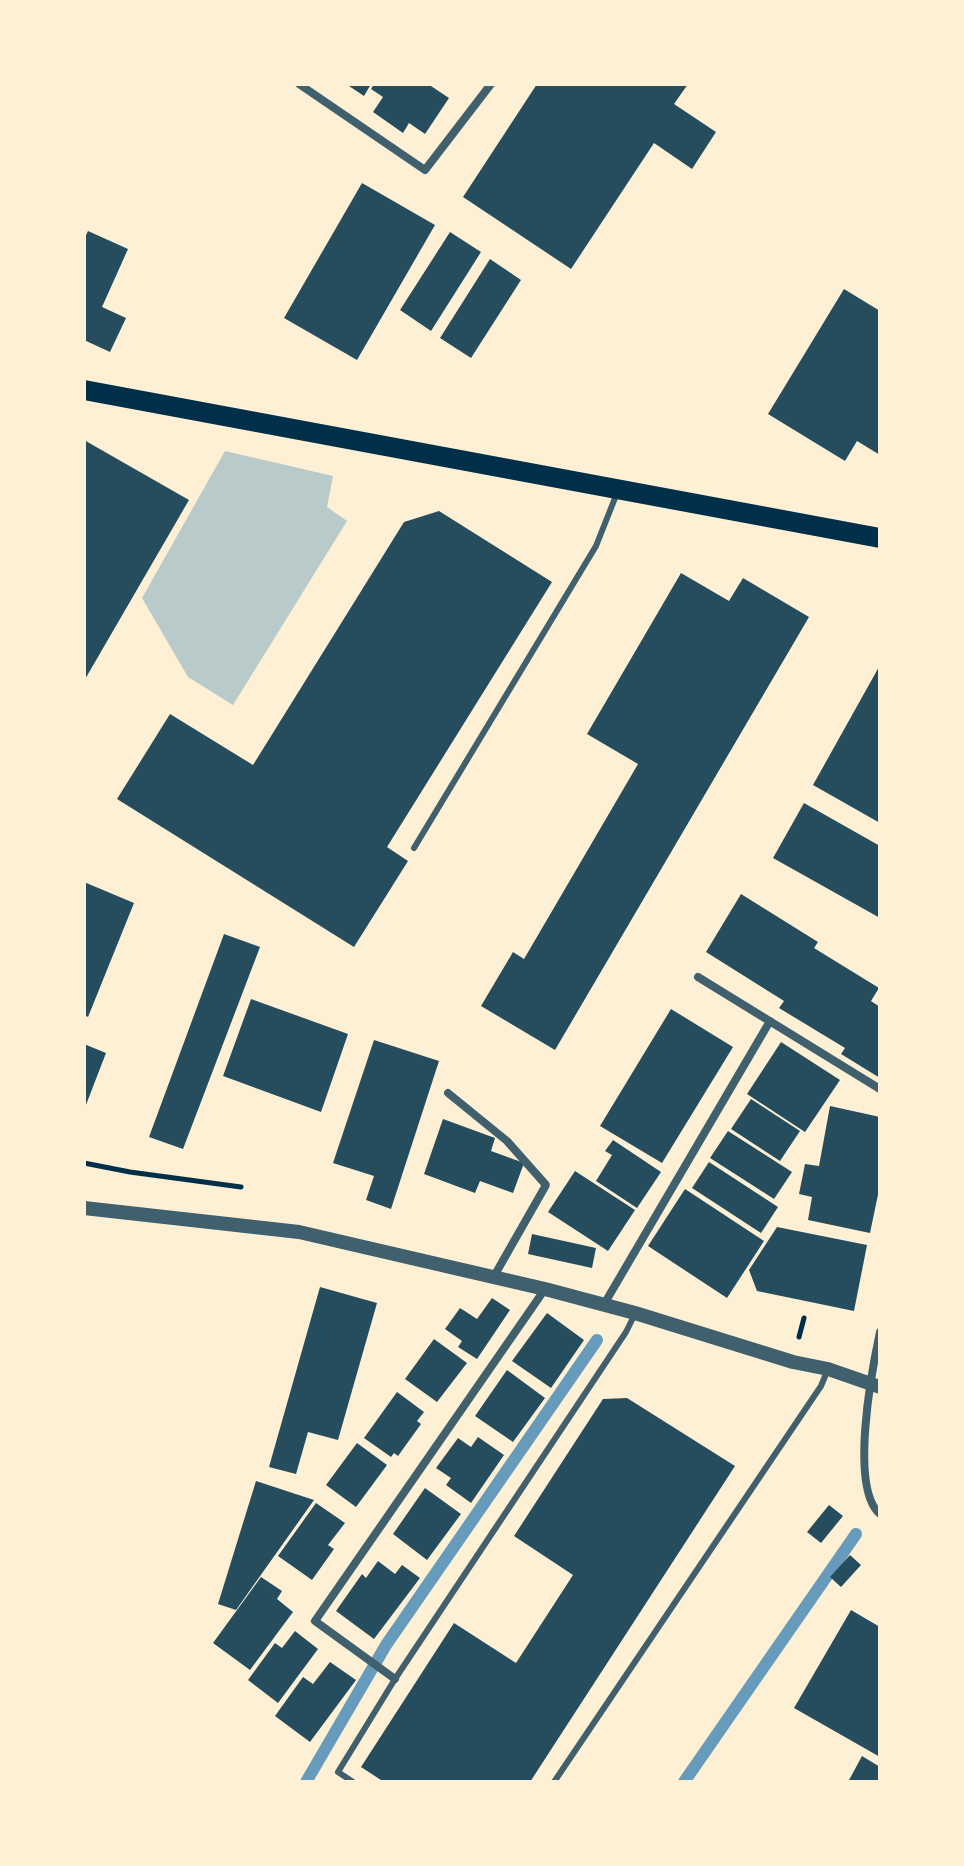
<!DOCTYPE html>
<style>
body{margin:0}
#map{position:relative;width:964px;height:1866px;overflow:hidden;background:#fdf0d5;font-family:Rubik,sans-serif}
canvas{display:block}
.frame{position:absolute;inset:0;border:86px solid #fdf0d5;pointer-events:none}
</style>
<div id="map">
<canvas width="964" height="1866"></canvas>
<div class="frame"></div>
</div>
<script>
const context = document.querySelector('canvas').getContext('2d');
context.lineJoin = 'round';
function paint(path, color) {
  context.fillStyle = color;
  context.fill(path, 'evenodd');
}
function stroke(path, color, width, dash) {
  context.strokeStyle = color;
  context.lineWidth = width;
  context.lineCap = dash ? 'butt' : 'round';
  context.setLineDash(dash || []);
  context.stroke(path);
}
paint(new Path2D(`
 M 225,451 L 333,476 L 327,507 L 347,521 L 233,705 L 188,677 L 142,598 Z`), '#b9caca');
stroke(new Path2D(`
 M 306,1782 L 386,1645 L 597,1340
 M 684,1782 L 856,1534`), '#669bbc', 12);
paint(new Path2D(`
 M 346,84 L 371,84 L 364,96 Z
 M 374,84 L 428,84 L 449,98 L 425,134 L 409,123 L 403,133 L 373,112 L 383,97 L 371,89 Z
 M 537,84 L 688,84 L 674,104 L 716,132 L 692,169 L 654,143 L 571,269 L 463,197 Z
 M 362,183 L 435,225 L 357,360 L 284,318 Z
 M 88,231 L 128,249 L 102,307 L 126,318 L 110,352 L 84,340 L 84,239 Z
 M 450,232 L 481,252 L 431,331 L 400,310 Z
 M 490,259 L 521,280 L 471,358 L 440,338 Z
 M 844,289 L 880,311 L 880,455 L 857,441 L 845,461 L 768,414 Z
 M 84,440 L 189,500 L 84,681 Z
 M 439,511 L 552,582 L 387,847 L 408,861 L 354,947 L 117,799 L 170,714 L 253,765 L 404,522 Z
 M 681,573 L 729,601 L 743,578 L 809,617 L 555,1050 L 481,1006 L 513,952 L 524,959 L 638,764 L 587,734 Z
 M 880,665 L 880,823 L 813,785 Z
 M 804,803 L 880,846 L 880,918 L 773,858 Z
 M 84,882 L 134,903 L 88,1017 L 84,1015 Z
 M 741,894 L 818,942 L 814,948 L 879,988 L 871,1001 L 880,1007 L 880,1078 L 841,1054 L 845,1048 L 779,1008 L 784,1001 L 706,952 Z
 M 224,934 L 260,947 L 183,1149 L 149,1137 Z
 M 251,999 L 348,1034 L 321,1112 L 223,1076 Z
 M 671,1009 L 733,1047 L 662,1163 L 600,1126 Z
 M 374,1040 L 439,1061 L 391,1209 L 366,1200 L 374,1176 L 333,1163 Z
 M 781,1042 L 840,1080 L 805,1132 L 747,1094 Z
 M 84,1044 L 106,1053 L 84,1110 Z
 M 751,1099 L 800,1131 L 780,1161 L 731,1129 Z
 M 830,1106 L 880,1117 L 880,1185 L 870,1233 L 808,1220 L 812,1197 L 799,1194 L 805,1164 L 819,1166 Z
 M 443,1119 L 495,1138 L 491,1151 L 524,1163 L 513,1193 L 480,1181 L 475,1193 L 424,1174 Z
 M 728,1131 L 792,1172 L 774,1199 L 710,1158 Z
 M 613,1140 L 661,1172 L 637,1208 L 596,1181 L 612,1155 L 605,1151 Z
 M 709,1162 L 778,1207 L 761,1233 L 692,1188 Z
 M 575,1171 L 635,1210 L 608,1251 L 548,1212 Z
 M 685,1189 L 764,1241 L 727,1298 L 648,1246 Z
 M 777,1227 L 867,1245 L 854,1311 L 757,1291 L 749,1270 Z
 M 532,1234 L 596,1248 L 592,1268 L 528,1254 Z
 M 320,1287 L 377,1303 L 338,1440 L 308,1432 L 296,1474 L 269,1467 Z
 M 492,1298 L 510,1310 L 477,1359 L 458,1347 L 462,1341 L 445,1329 L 460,1308 L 477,1319 Z
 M 547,1313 L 584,1340 L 551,1388 L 512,1361 Z
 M 434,1339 L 467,1363 L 437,1402 L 405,1379 Z
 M 507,1370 L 545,1398 L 513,1442 L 475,1416 Z
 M 397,1392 L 424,1412 L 417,1421 L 421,1424 L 398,1456 L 394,1453 L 391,1457 L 364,1438 Z
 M 627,1398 L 735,1466 L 530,1782 L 384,1782 L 361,1767 L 454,1623 L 516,1663 L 573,1575 L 514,1536 L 603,1399 Z
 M 478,1437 L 504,1455 L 471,1503 L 446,1485 L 451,1478 L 436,1468 L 458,1438 L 471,1447 Z
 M 357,1443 L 387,1465 L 356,1507 L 326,1485 Z
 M 256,1481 L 314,1500 L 236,1610 L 218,1604 Z
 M 425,1488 L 461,1514 L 427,1560 L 393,1534 Z
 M 316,1503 L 345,1523 L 328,1545 L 334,1549 L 312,1580 L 278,1556 Z
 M 829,1505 L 843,1516 L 821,1543 L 807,1532 Z
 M 850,1555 L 861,1565 L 841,1587 L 830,1577 Z
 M 378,1561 L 395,1574 L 402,1565 L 420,1578 L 374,1639 L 336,1611 L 362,1574 L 366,1578 Z
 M 261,1577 L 282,1591 L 277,1599 L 293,1612 L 250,1670 L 213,1643 Z
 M 851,1610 L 880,1627 L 880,1757 L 794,1708 Z
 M 295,1631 L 318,1649 L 278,1703 L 248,1680 L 275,1643 L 282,1648 Z
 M 330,1662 L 356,1680 L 310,1742 L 275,1716 L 303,1677 L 313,1684 Z
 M 862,1756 L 880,1767 L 880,1782 L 848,1782 Z`), '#264d5e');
stroke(new Path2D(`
 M 84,1163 L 130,1172 L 241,1187
 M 799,1337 L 804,1318`), '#003049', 5);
stroke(new Path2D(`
 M 414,848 L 596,546 L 617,493
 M 353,1782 L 338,1772 L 395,1679 L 626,1332 L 635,1314
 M 554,1782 L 821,1386 L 828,1369`), '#3f606c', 6);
stroke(new Path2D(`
 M 299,84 L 425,170 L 491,84
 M 698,977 L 880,1089
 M 448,1093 L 507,1141 L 546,1185 L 493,1278
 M 603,1306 L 770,1021
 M 880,1332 C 872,1369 849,1488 880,1514
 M 395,1679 L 315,1621 L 545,1289`), '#3f606c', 8);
stroke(new Path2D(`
 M 84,1208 L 299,1232 L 545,1289 L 635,1313 L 793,1362 L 828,1369 L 880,1387`), '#3f606c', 14);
stroke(new Path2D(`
 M 84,390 L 880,538`), '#003049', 20);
</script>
